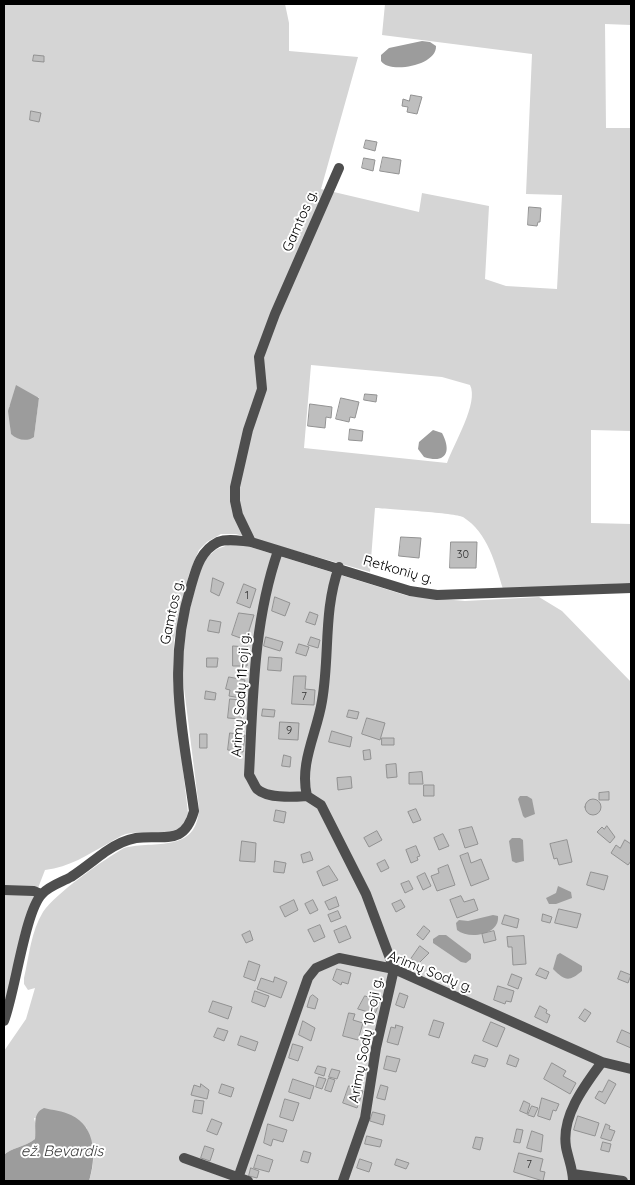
<!DOCTYPE html>
<meta charset="utf-8">
<style>
body{margin:0}
#map{position:relative;width:635px;height:1185px;overflow:hidden;background:#fff;font-family:Quicksand,sans-serif}
canvas{display:block}
.frame{position:absolute;inset:0;border:5px solid #000;pointer-events:none}
</style>
<div id="map">
<canvas width="635" height="1185"></canvas>
<div class="frame"></div>
</div>
<script>
const context = document.querySelector('canvas').getContext('2d');
context.lineJoin = 'round';
function paint(path, color) {
  context.fillStyle = color;
  context.fill(path, 'evenodd');
}
function stroke(path, color, width, dash) {
  context.strokeStyle = color;
  context.lineWidth = width;
  context.lineCap = dash ? 'butt' : 'round';
  context.setLineDash(dash || []);
  context.stroke(path);
}
function label(font, color, halo, rows, align = 'center') {
  context.font = font + ' Quicksand,sans-serif';
  context.lineWidth = 4;
  context.setLineDash([]);
  context.textBaseline = 'middle';
  context.strokeStyle = halo;
  context.fillStyle = color;
  for (const [text, x, y, turn = 0] of rows) {
    context.save();
    context.translate(x, y);
    context.rotate((+turn || 0) * Math.PI / 180);
    context.textAlign = isNaN(turn) ? turn : align;
    if (halo) context.strokeText(text, 0, 0);
    context.fillText(text, 0, 0);
    context.restore();
  }
}
paint(new Path2D(`
 M 4,4 L 285,4 L 289,23 L 289,51 L 358,57 L 321,189 L 419,212 L 422,193 L 489,206 L 485,279 L 506,286 L 557,289 L 562,195 L 526,194 L 532,54 L 382,35 L 385,4 L 631,4 L 631,25 L 605,24 L 606,128 L 631,128 L 631,431 L 591,430 L 591,523 L 631,524 L 631,583 L 503,589 C 495,563 488,533 463,517 C 456,513 388,509 375,508 L 370,572 L 236,534 L 221,534 L 207,542 L 199,550 L 189,574 L 174,640 L 173,682 L 188,813 C 178,847 150,828 126,834 C 120,836 114,840 109,843 C 87,855 70,867 45,870 L 21,932 L 4,1013 ZM 311,365 L 442,377 L 470,385 C 479,403 454,443 447,463 L 304,448 ZM 39,397 L 34,437 L 11,434 L 9,406 Z
 M 228,545 L 244,545 L 408,596 L 465,601 L 539,597 L 562,611 L 631,682 L 631,1181 L 89,1181 C 96,1160 94,1147 86,1127 L 34,1118 L 37,1130 L 35,1139 C 25,1147 10,1148 4,1155 L 4,1051 L 26,1019 L 35,988 L 28,990 L 24,984 L 24,978 C 29,957 31,931 43,912 C 56,893 103,860 124,848 C 155,840 197,854 199,808 L 182,672 L 186,624 L 200,569 L 207,557 L 217,549 Z`), '#d5d5d5');
paint(new Path2D(`
 M 422,41 L 430,42 L 436,46 C 437,66 389,74 381,61 L 381,55 L 389,48 Z
 M 16,385 L 39,398 L 34,437 C 27,442 17,440 11,434 L 8,411 Z
 M 433,430 L 442,433 C 452,452 446,464 424,457 L 418,449 L 419,442 Z
 M 520,796 L 527,796 L 532,799 L 535,814 L 525,818 L 523,816 L 518,799 Z
 M 512,838 L 520,838 L 523,840 L 524,861 L 516,863 L 512,861 L 509,841 Z
 M 558,886 L 571,892 L 572,898 L 556,904 L 549,904 L 546,898 L 556,893 Z
 M 493,915 L 498,916 C 500,935 469,940 457,930 L 456,923 L 459,920 L 468,921 Z
 M 439,935 L 446,935 L 471,954 L 471,959 L 466,963 L 461,962 L 433,943 L 433,939 Z
 M 560,953 L 582,966 L 582,971 C 569,982 565,981 553,969 L 557,955 Z
 M 44,1108 C 52,1110 63,1111 71,1115 C 97,1127 96,1159 89,1181 L 4,1181 L 4,1155 C 10,1148 25,1147 35,1139 C 37,1127 31,1114 44,1108 Z`), '#9c9c9c');
const building = new Path2D(`
 M 34,55 L 44,56 L 44,62 L 33,61 Z
 M 411,95 L 422,97 L 417,114 L 407,112 L 408,107 L 402,106 L 403,99 L 409,101 Z
 M 31,111 L 41,113 L 39,122 L 30,120 Z
 M 366,140 L 377,142 L 375,151 L 364,148 Z
 M 383,157 L 401,160 L 399,174 L 380,171 Z
 M 364,158 L 375,160 L 373,171 L 362,168 Z
 M 529,207 L 541,208 L 540,222 L 538,222 L 537,226 L 528,225 Z
 M 365,394 L 377,395 L 376,402 L 364,400 Z
 M 341,398 L 359,402 L 355,418 L 350,417 L 349,422 L 336,419 Z
 M 310,404 L 332,407 L 331,418 L 326,417 L 325,428 L 308,426 Z
 M 350,429 L 363,431 L 362,441 L 349,440 Z
 M 401,537 L 421,538 L 419,558 L 399,556 Z
 M 451,542 L 477,542 L 476,568 L 450,568 Z
 M 213,578 L 224,583 L 219,596 L 211,592 Z
 M 244,584 L 256,589 L 250,608 L 237,603 Z
 M 275,597 L 290,603 L 285,616 L 272,611 Z
 M 310,612 L 318,615 L 315,625 L 306,622 Z
 M 239,613 L 254,615 L 246,640 L 232,635 Z
 M 210,620 L 221,622 L 219,633 L 208,631 Z
 M 266,637 L 283,642 L 280,651 L 264,646 Z
 M 311,637 L 320,640 L 318,648 L 308,645 Z
 M 299,644 L 309,647 L 306,656 L 296,653 Z
 M 233,646 L 248,647 L 247,666 L 233,666 Z
 M 269,657 L 282,658 L 281,671 L 268,670 Z
 M 207,658 L 218,658 L 217,667 L 207,667 Z
 M 294,676 L 306,676 L 305,689 L 315,690 L 314,705 L 292,704 Z
 M 229,677 L 245,680 L 241,698 L 229,696 L 230,690 L 226,689 Z
 M 206,691 L 216,693 L 215,700 L 205,699 Z
 M 230,699 L 243,700 L 241,719 L 228,718 Z
 M 263,709 L 275,710 L 274,717 L 262,716 Z
 M 349,710 L 359,712 L 357,719 L 347,717 Z
 M 367,718 L 385,723 L 380,740 L 362,734 Z
 M 280,722 L 299,723 L 298,740 L 279,739 Z
 M 332,731 L 352,737 L 350,747 L 329,742 Z
 M 230,733 L 245,735 L 243,752 L 228,750 Z
 M 200,734 L 207,734 L 207,748 L 200,748 Z
 M 382,738 L 394,738 L 394,745 L 382,745 Z
 M 370,750 L 371,759 L 364,760 L 363,751 Z
 M 284,755 L 291,757 L 290,767 L 282,766 Z
 M 396,764 L 397,777 L 387,778 L 386,765 Z
 M 422,772 L 423,784 L 409,784 L 409,773 Z
 M 351,777 L 352,788 L 338,790 L 337,778 Z
 M 424,785 L 434,785 L 434,796 L 424,796 Z
 M 609,792 L 609,800 L 599,800 L 599,793 Z
 M585 807a8 8 0 1 1 16 0a8 8 0 1 1-16 0Z
 M 416,809 L 421,820 L 413,823 L 408,812 Z
 M 276,810 L 286,812 L 284,823 L 274,821 Z
 M 607,826 L 615,837 L 610,843 L 597,832 L 602,827 L 604,829 Z
 M 472,827 L 478,844 L 465,848 L 459,830 Z
 M 377,831 L 382,840 L 369,847 L 364,838 Z
 M 443,834 L 449,846 L 439,850 L 434,838 Z
 M 567,840 L 572,862 L 559,865 L 557,858 L 554,859 L 550,844 Z
 M 625,840 L 631,844 L 631,861 L 628,865 L 611,853 L 616,845 L 620,848 Z
 M 242,841 L 256,843 L 255,862 L 240,861 Z
 M 416,846 L 420,856 L 417,857 L 418,860 L 411,863 L 406,850 Z
 M 310,852 L 313,860 L 303,863 L 301,855 Z
 M 468,853 L 471,863 L 481,859 L 489,879 L 471,886 L 460,856 Z
 M 385,860 L 389,868 L 381,872 L 377,864 Z
 M 275,861 L 286,863 L 284,873 L 274,872 Z
 M 448,865 L 455,885 L 437,891 L 431,876 L 439,873 L 438,869 Z
 M 329,866 L 338,880 L 323,886 L 317,872 Z
 M 591,872 L 608,876 L 604,890 L 587,885 Z
 M 425,873 L 431,886 L 423,890 L 417,877 Z
 M 409,881 L 413,889 L 405,893 L 401,884 Z
 M 461,896 L 464,902 L 474,899 L 478,910 L 457,918 L 450,900 Z
 M 336,897 L 339,906 L 329,910 L 325,902 Z
 M 294,900 L 298,910 L 285,917 L 280,907 Z
 M 313,900 L 318,910 L 310,914 L 305,904 Z
 M 401,900 L 405,907 L 396,912 L 392,904 Z
 M 559,909 L 581,914 L 577,928 L 555,923 Z
 M 338,911 L 341,918 L 331,922 L 328,915 Z
 M 543,914 L 552,917 L 550,923 L 542,921 Z
 M 505,915 L 519,919 L 517,928 L 502,924 Z
 M 320,925 L 325,937 L 314,942 L 308,930 Z
 M 346,926 L 351,938 L 339,943 L 334,931 Z
 M 424,926 L 430,931 L 423,940 L 417,935 Z
 M 250,931 L 253,940 L 246,943 L 242,935 Z
 M 494,931 L 496,940 L 484,943 L 482,934 Z
 M 524,936 L 526,964 L 513,965 L 512,947 L 508,947 L 507,937 Z
 M 420,946 L 429,953 L 418,964 L 411,959 Z
 M 249,961 L 260,965 L 255,981 L 244,977 Z
 M 540,968 L 549,972 L 546,979 L 536,975 Z
 M 337,969 L 351,973 L 348,984 L 342,982 L 341,985 L 333,980 Z
 M 621,971 L 631,975 L 628,983 L 618,979 Z
 M 512,974 L 522,978 L 518,989 L 508,985 Z
 M 275,977 L 287,982 L 281,998 L 257,989 L 261,978 L 273,982 Z
 M 498,986 L 514,991 L 511,1002 L 506,1001 L 505,1004 L 494,1000 Z
 M 255,991 L 269,996 L 265,1007 L 252,1002 Z
 M 400,993 L 408,996 L 404,1008 L 396,1005 Z
 M 313,995 L 318,999 L 315,1009 L 307,1007 L 310,997 Z
 M 365,996 L 380,1001 L 375,1014 L 358,1009 Z
 M 213,1001 L 232,1007 L 228,1019 L 209,1012 Z
 M 540,1006 L 547,1010 L 546,1013 L 550,1015 L 547,1023 L 535,1017 Z
 M 585,1009 L 591,1013 L 585,1022 L 579,1018 Z
 M 349,1013 L 355,1014 L 353,1020 L 363,1023 L 358,1040 L 343,1036 Z
 M 434,1020 L 444,1023 L 439,1038 L 429,1035 Z
 M 303,1021 L 315,1028 L 311,1041 L 299,1035 Z
 M 491,1022 L 505,1028 L 497,1047 L 483,1041 Z
 M 396,1025 L 403,1027 L 398,1045 L 387,1042 L 391,1027 L 395,1028 Z
 M 218,1028 L 228,1031 L 224,1041 L 214,1037 Z
 M 622,1030 L 631,1034 L 631,1048 L 617,1042 Z
 M 241,1036 L 258,1042 L 255,1051 L 238,1045 Z
 M 293,1044 L 303,1047 L 298,1061 L 289,1058 Z
 M 475,1055 L 488,1059 L 485,1067 L 472,1063 Z
 M 510,1055 L 519,1059 L 516,1067 L 507,1064 Z
 M 387,1056 L 400,1059 L 396,1072 L 384,1069 Z
 M 552,1063 L 566,1071 L 563,1076 L 576,1083 L 570,1094 L 544,1079 Z
 M 318,1066 L 326,1068 L 324,1076 L 315,1073 Z
 M 332,1069 L 340,1071 L 337,1079 L 329,1077 Z
 M 319,1077 L 326,1079 L 322,1089 L 316,1087 Z
 M 329,1078 L 335,1080 L 331,1092 L 325,1090 Z
 M 293,1079 L 314,1086 L 310,1099 L 289,1092 Z
 M 609,1080 L 616,1084 L 605,1104 L 595,1098 L 599,1091 L 602,1092 Z
 M 201,1084 L 209,1090 L 207,1099 L 191,1095 L 194,1085 L 200,1087 Z
 M 222,1084 L 234,1088 L 231,1097 L 219,1093 Z
 M 381,1085 L 388,1087 L 385,1100 L 377,1098 Z
 M 349,1086 L 363,1091 L 357,1108 L 343,1103 Z
 M 542,1098 L 559,1104 L 556,1111 L 553,1110 L 550,1120 L 538,1116 Z
 M 285,1099 L 299,1103 L 293,1121 L 280,1117 Z
 M 195,1100 L 204,1101 L 202,1114 L 193,1112 Z
 M 524,1101 L 530,1104 L 527,1114 L 520,1111 Z
 M 532,1106 L 538,1108 L 534,1117 L 528,1115 Z
 M 373,1112 L 385,1115 L 383,1125 L 370,1121 Z
 M 578,1116 L 599,1123 L 595,1136 L 574,1130 Z
 M 212,1119 L 222,1123 L 217,1135 L 207,1131 Z
 M 268,1124 L 287,1130 L 283,1142 L 273,1139 L 271,1146 L 264,1143 Z
 M 606,1124 L 610,1126 L 609,1129 L 615,1131 L 611,1141 L 601,1138 Z
 M 517,1129 L 523,1130 L 520,1143 L 514,1142 Z
 M 532,1131 L 543,1135 L 541,1152 L 527,1148 Z
 M 367,1136 L 382,1140 L 380,1147 L 365,1144 Z
 M 476,1137 L 483,1138 L 480,1150 L 473,1148 Z
 M 603,1142 L 611,1144 L 609,1152 L 601,1150 Z
 M 205,1146 L 214,1149 L 210,1161 L 201,1158 Z
 M 304,1151 L 311,1153 L 308,1163 L 301,1161 Z
 M 519,1153 L 543,1159 L 540,1171 L 545,1172 L 543,1181 L 514,1172 Z
 M 258,1155 L 273,1160 L 269,1172 L 254,1168 Z
 M 360,1159 L 372,1163 L 369,1172 L 357,1168 Z
 M 397,1159 L 409,1163 L 406,1169 L 395,1165 Z
 M 251,1168 L 259,1171 L 257,1178 L 249,1176 Z`);
paint(building, '#bebebe');
stroke(building, '#929292', 1);
stroke(new Path2D(`
 M 251,542 L 238,515 L 235,501 L 235,487 L 248,430 L 262,389 L 259,357 L 275,314 L 339,168
 M 278,551 C 253,623 253,700 249,775 C 252,779 254,785 257,789 C 268,799 294,797 307,796
 M 339,567 C 323,611 330,656 322,701 C 317,733 299,763 307,796 L 321,805 L 366,894 L 394,969 L 376,1048 L 365,1118 L 343,1181
 M 4,890 L 34,891 L 41,894
 M 4,1021 C 15,993 25,911 42,894 C 49,886 62,882 71,877 C 83,869 94,860 105,852 C 115,845 124,840 136,838 C 163,834 184,847 194,811 C 183,730 166,667 191,586 C 196,569 200,551 218,542 C 228,538 240,541 251,542 L 410,591 L 437,595 L 631,588
 M 184,1158 L 248,1181
 M 573,1174 L 623,1181
 M 237,1181 L 308,978 L 316,968 L 339,958 L 394,969 L 602,1062 L 631,1069
 M 573,1181 C 573,1169 568,1158 566,1147 C 561,1116 585,1085 602,1062`), '#4e4e4e', 10);
label('11px', '#303030', null, [
 ["30",463,555],
 ["1",247,596],
 ["7",304,697],
 ["9",289,731],
 ["7",529,1165]
]);
label('14px', '#000', '#fff', [
 ["Gamtos g.",300,221,-66],
 ["Retkonių g.",398,570,16],
 ["Gamtos g.",172,612,-78],
 ["Arimų Sodų 11-oji g.",241,695,-86],
 ["Arimų Sodų g.",430,972,22],
 ["Arimų Sodų 10-oji g.",366,1040,-79]
]);
label('italic 15px', '#3d3d3d', '#fff', [
 ["ež. Bevardis",62,1151]
]);
</script>
